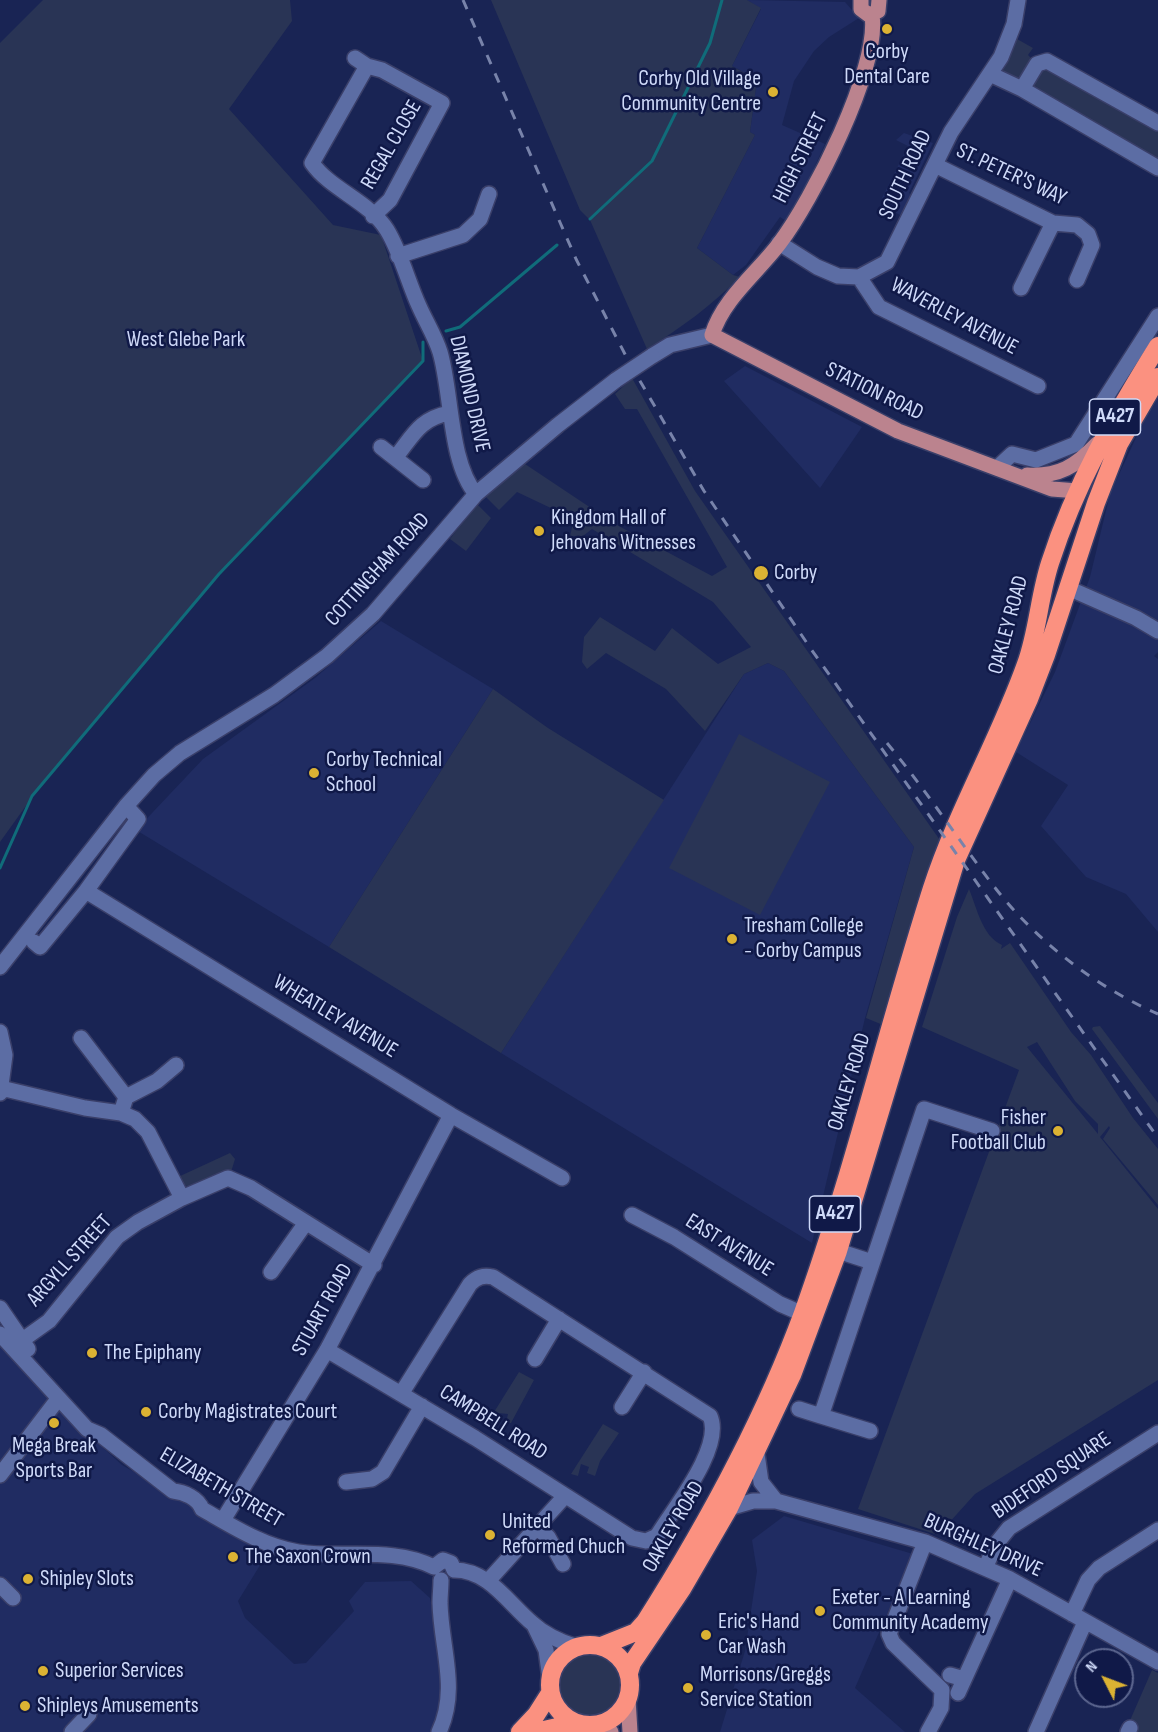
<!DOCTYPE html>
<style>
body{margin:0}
#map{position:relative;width:1158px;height:1732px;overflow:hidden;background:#192454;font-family:"Sofia Sans Condensed",sans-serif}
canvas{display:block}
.north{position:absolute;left:1074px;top:1648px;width:60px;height:60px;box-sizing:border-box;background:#101948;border:2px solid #5c668f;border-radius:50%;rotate:312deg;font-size:16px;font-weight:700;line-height:24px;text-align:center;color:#cfdaf9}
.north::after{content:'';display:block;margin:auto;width:21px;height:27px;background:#dbb233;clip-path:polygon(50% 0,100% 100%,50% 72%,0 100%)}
</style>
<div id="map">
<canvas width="1158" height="1732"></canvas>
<div class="north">N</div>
</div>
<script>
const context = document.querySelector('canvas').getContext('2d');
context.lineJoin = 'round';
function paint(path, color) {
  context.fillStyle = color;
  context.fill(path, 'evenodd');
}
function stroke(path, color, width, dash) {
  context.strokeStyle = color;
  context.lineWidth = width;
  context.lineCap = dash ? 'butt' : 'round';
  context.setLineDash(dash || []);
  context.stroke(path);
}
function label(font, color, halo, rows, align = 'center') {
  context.font = font + ' "Sofia Sans Condensed",sans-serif';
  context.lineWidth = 5;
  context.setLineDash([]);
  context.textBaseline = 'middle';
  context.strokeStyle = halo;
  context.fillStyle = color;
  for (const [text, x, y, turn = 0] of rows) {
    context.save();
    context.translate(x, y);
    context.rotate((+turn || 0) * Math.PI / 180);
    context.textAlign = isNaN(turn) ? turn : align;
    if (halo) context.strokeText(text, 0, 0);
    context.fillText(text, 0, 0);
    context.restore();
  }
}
paint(new Path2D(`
 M 747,0 L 845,2 L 859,18 L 829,37 L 814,51 L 794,81 L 782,125 L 825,144 L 797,205 L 786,221 L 780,217 L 746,265 L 733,275 L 697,248 L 755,135 L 750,132 L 757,80 L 732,66 L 761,9 Z
 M 904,133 L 933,143 L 909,193 L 912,195 L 902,216 L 881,205 L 884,199 L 882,198 L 908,146 L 896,140 Z
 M 745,366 L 862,427 L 820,488 L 724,381 Z
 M 1158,396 L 1158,652 L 1154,656 L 1158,659 L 1158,932 L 1126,894 L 1086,877 L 1041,826 L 1068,785 L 1016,752 L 1055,672 L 1090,577 L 1110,494 L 1145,418 Z
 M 381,621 L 493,689 L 329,947 L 136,830 L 203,759 L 315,678 Z
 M 768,663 L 784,671 L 914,847 L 865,1018 L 812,1243 L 501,1053 L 744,674 Z
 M 0,1346 L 64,1412 L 122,1465 L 264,1546 L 262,1562 L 238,1601 L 245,1618 L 294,1664 L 306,1663 L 354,1611 L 349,1601 L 365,1582 L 411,1581 L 430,1598 L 439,1636 L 444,1696 L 432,1732 L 0,1732 Z
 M 784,1516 L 913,1554 L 855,1688 L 905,1732 L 720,1732 L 745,1651 L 757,1571 L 752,1540 Z`), '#202c62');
paint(new Path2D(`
 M 43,0 L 290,0 L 292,21 L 229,109 L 333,225 L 381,235 L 423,361 L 219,574 L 33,796 L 0,842 L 0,43 Z
 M 491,0 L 747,0 L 761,8 L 732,66 L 757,80 L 750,132 L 755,135 L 697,248 L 733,275 L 740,277 C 712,305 681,328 647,349 L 590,220 L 580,210 Z
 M 1017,39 L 1033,48 L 1028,55 L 1033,60 L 1021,78 L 1005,75 L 1003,70 Z
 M 1044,67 L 1158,130 L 1158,161 L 1036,92 L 1031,85 Z
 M 632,378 L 695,491 L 942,843 L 883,1025 L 866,1018 L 914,847 L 784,671 L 768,663 L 744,674 L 705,731 L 666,689 L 606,653 L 587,669 L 582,662 L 584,637 L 600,617 L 655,651 L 672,628 L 718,664 L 751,647 L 713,602 L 592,529 L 583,536 L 570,536 L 574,519 L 517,492 L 499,510 L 484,495 L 522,462 L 615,524 L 712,576 L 727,567 L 637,409 L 625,409 L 615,394 Z
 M 476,503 L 491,518 L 466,551 L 450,539 Z
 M 493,689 L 548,728 L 664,800 L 501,1053 L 329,947 Z
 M 739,734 L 830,782 L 760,915 L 669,868 Z
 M 969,889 C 977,908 982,936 1002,945 L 1001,949 L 1010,943 L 1071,1032 L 1091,1055 L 1133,1118 L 1158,1149 L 1158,1205 L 1103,1139 L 1110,1128 L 1109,1126 L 1100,1137 L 1158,1209 L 1158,1380 L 975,1494 L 938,1535 L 858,1509 L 1019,1070 L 922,1027 L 957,917 ZM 1037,1042 L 1075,1101 L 1098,1124 L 1098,1134 L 1027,1047 Z
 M 1100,1026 L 1158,1103 L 1158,1119 L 1092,1029 L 1093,1027 Z
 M 230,1153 L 235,1159 L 231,1172 L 216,1174 L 189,1187 L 182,1184 L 178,1177 Z
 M 519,1372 L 534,1380 L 511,1423 L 506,1423 L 508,1414 L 498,1413 L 492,1428 L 486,1425 Z
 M 603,1424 L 619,1433 L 600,1461 L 595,1476 L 587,1473 L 589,1467 L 581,1464 L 578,1476 L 571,1474 Z
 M558 1685a32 32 0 1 1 64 0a32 32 0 1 1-64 0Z
 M 1152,1670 L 1158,1673 L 1158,1732 L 1132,1732 L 1128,1725 Z`), '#293455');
stroke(new Path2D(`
 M 590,219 L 652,161 L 710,43 L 722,0
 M 446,331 L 460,327 L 557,245
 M 0,868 L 32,796 L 219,574 L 423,361 L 423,342`), '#106c7a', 3);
const minor = new Path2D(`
 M 355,58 L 367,66 L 382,70 L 442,103 L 390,200 L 373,216
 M 367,66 L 312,163 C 331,190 369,201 387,230 C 401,253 408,282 419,306 C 426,322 435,336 440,352 C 452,392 449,462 476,494
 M 990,74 L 1022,89 L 1158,168
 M 1022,89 L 1037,64 L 1047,61 L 1158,123
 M 935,165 L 1053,223 L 1077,225 L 1088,234 L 1092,245 L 1077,280
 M 779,243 L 817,267 L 838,276 L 859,277 L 887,262 L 951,132 L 1001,57 L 1014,24 L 1018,0
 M 398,256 L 463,235 L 480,219 L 489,194
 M 859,277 L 879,307 L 1038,386
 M 1021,288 L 1053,223
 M 652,356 L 670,345 L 712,335
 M 381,447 L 395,458
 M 997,468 L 1012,454 L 1036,460 L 1076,444 L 1158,316
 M 423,480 L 395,458 C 413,436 419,419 449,413
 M 1068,588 L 1136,618 L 1158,631
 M 86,891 L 451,1115 L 562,1178
 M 34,942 L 40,947 L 86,891 L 138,819 L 126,806
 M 0,967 L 126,806 L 154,775 L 180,753 L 274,695 L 327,656 L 373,614 L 476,494 L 558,425 L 616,380
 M 0,1032 L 5,1055 L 0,1093
 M 81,1038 L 126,1097 L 121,1113
 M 1,1088 L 85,1108 L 121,1113 L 135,1119 L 148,1132 L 182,1198
 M 126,1097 L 157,1081 L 176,1065
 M 632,1215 L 674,1237 L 780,1304 L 803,1314
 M 838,1251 L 872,1262
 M 271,1272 L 305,1224
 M 0,1308 L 28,1349
 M 0,1334 L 87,1429 L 101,1435 L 173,1491 C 184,1492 198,1498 202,1509 C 232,1526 263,1546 298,1552 C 343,1559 392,1546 434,1567
 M 21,1341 L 49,1321 L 117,1237 L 138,1222 L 182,1198 L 228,1178 L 251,1188 L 374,1265
 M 327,1350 L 475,1438 L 632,1538 L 646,1541 L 657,1536 C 674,1508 724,1447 710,1416 L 493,1277 C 483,1275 477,1277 470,1284 L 401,1394
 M 535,1359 L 559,1319
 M 622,1407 L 644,1372
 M 799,1409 L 821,1416
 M 870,1431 L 821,1416 L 924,1109 L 992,1131
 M 757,1454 L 761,1482 L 776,1501
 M 0,1475 L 58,1399
 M 346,1482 L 372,1479 L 383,1472 L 422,1406
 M 729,1508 L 753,1501 L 776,1501 L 925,1542 L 1010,1579 L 1158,1662
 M 223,1520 L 327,1350 L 451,1115
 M 537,1528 L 548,1537 L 563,1564
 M 925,1542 L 889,1634 L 893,1643 L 942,1690 L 941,1708 L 928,1732
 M 434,1567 L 443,1560 L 451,1563 L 454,1570
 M 985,1568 L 996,1544 L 1009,1528 L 1158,1433
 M 454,1570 C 489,1570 508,1603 532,1623 C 545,1635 561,1642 577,1647
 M 488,1581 L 565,1496
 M 0,1585 L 13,1598
 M 1072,1614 L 1088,1580 L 1099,1568 L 1158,1530
 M 534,1625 L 546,1650 L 550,1679
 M 950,1675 L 964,1679
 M 958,1693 L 1010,1579
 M 72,1732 L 89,1714
 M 439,1732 C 459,1689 441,1648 440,1603 C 440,1595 441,1588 441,1580
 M 1036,1732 L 1085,1622
 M 1128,1732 L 1130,1728`);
const major = new Path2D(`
 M 861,0 L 861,9 L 869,15 L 878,11 L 879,0
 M 872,15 C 880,68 812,201 779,244 C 757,273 723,299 712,335 L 898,431 L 1052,489 L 1078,491
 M 1027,475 C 1059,477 1076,466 1097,444
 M 628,1699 L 630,1732
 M 602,1725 L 611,1732`);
const highway = new Path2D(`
 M550 1685a40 40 0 1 1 80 0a40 40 0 1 1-80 0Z
 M 601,1646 L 636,1632 L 645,1622 C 707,1524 763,1422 803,1313 C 853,1174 887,1029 932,888 C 957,811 999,740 1026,664 C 1038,631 1039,597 1050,563 C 1075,485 1115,415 1158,346
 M 629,1673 L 632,1663 L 682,1589 L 729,1508 L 792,1375 L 838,1251 L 956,860 L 1029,699 L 1046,655 L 1096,503 L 1119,444 L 1158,377
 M 520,1732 L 536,1715 L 550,1693
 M 535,1732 L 575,1723`);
stroke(minor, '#3a3f69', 18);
stroke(major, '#3a3f69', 18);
stroke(highway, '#3a3f69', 21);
stroke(minor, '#5c6da4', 15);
stroke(major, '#bb838e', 15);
stroke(highway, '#fb9180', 18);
stroke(new Path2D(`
 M 463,0 L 576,259 L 629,362 L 704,491 L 811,649 L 1158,1138
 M 887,743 C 926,790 959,841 996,889 C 1038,942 1096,987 1158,1014`), '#7883aa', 3, [10, 10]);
const minorBridge = new Path2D(`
 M 616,380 L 652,356`);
stroke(minorBridge, '#3a3f69', 18, []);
stroke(minorBridge, '#5c6da4', 15);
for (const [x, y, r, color] of [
 [887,29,6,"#dbb233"],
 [773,92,6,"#dbb233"],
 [539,531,6,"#dbb233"],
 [761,573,8,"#dbb233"],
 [314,773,6,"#dbb233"],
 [732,939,6,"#dbb233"],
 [1058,1131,6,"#dbb233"],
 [92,1353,6,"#dbb233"],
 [146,1412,6,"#dbb233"],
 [54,1423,6,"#dbb233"],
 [490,1535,6,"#dbb233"],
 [233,1557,6,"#dbb233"],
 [28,1579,6,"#dbb233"],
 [820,1611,6,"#dbb233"],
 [706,1635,6,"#dbb233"],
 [43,1671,6,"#dbb233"],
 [688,1688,6,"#dbb233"],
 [25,1706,6,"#dbb233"]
]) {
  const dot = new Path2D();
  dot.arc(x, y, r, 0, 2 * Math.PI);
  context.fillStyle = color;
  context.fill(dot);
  stroke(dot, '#101948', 2);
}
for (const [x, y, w] of [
 [1115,417,51],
 [835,1214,51]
]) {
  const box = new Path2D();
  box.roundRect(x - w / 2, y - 18, w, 36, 4.5);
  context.fillStyle = '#101948';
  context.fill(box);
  stroke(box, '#cfdaf9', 1.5);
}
label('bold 21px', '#cfdaf9', null, [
 ["A427",1115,417],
 ["A427",835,1214]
]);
label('22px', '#cfdaf9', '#101948', [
 ["Corby",887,52,"center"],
 ["Dental Care",887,77,"center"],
 ["Corby Old Village",761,79,"right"],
 ["Community Centre",761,104,"right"],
 ["Kingdom Hall of",551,518],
 ["Jehovahs Witnesses",551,543],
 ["Corby",774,573],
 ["Corby Technical",326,760],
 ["School",326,785],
 ["Tresham College",744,926],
 ["- Corby Campus",744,951],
 ["Fisher",1046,1118,"right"],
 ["Football Club",1046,1143,"right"],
 ["The Epiphany",104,1353],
 ["Corby Magistrates Court",158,1412],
 ["Mega Break",54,1446,"center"],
 ["Sports Bar",54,1471,"center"],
 ["United",502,1522],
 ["Reformed Chuch",502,1547],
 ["The Saxon Crown",245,1557],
 ["Shipley Slots",40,1579],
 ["Exeter - A Learning",832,1598],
 ["Community Academy",832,1623],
 ["Eric's Hand",718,1622],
 ["Car Wash",718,1647],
 ["Superior Services",55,1671],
 ["Morrisons/Greggs",700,1675],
 ["Service Station",700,1700],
 ["Shipleys Amusements",37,1706]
], 'left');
label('22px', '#cfdaf9', '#101948', [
 ["REGAL CLOSE",392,145,-60],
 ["HIGH STREET",801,158,-64],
 ["SOUTH ROAD",906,175,-65],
 ["ST. PETER'S WAY",1011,175,25],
 ["WAVERLEY AVENUE",954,317,28],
 ["STATION ROAD",874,392,26],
 ["DIAMOND DRIVE",469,394,77],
 ["COTTINGHAM ROAD",378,570,-48],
 ["OAKLEY ROAD",1009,625,-75],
 ["WHEATLEY AVENUE",335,1017,31],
 ["OAKLEY ROAD",850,1082,-73],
 ["EAST AVENUE",729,1246,32],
 ["ARGYLL STREET",70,1261,-48],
 ["STUART ROAD",323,1310,-61],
 ["CAMPBELL ROAD",493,1423,32],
 ["BIDEFORD SQUARE",1052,1476,-34],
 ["ELIZABETH STREET",221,1488,30],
 ["OAKLEY ROAD",674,1527,-60],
 ["BURGHLEY DRIVE",983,1546,24]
]);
label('22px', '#ccd6f5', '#101948', [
 ["West Glebe Park",186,340]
]);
</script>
